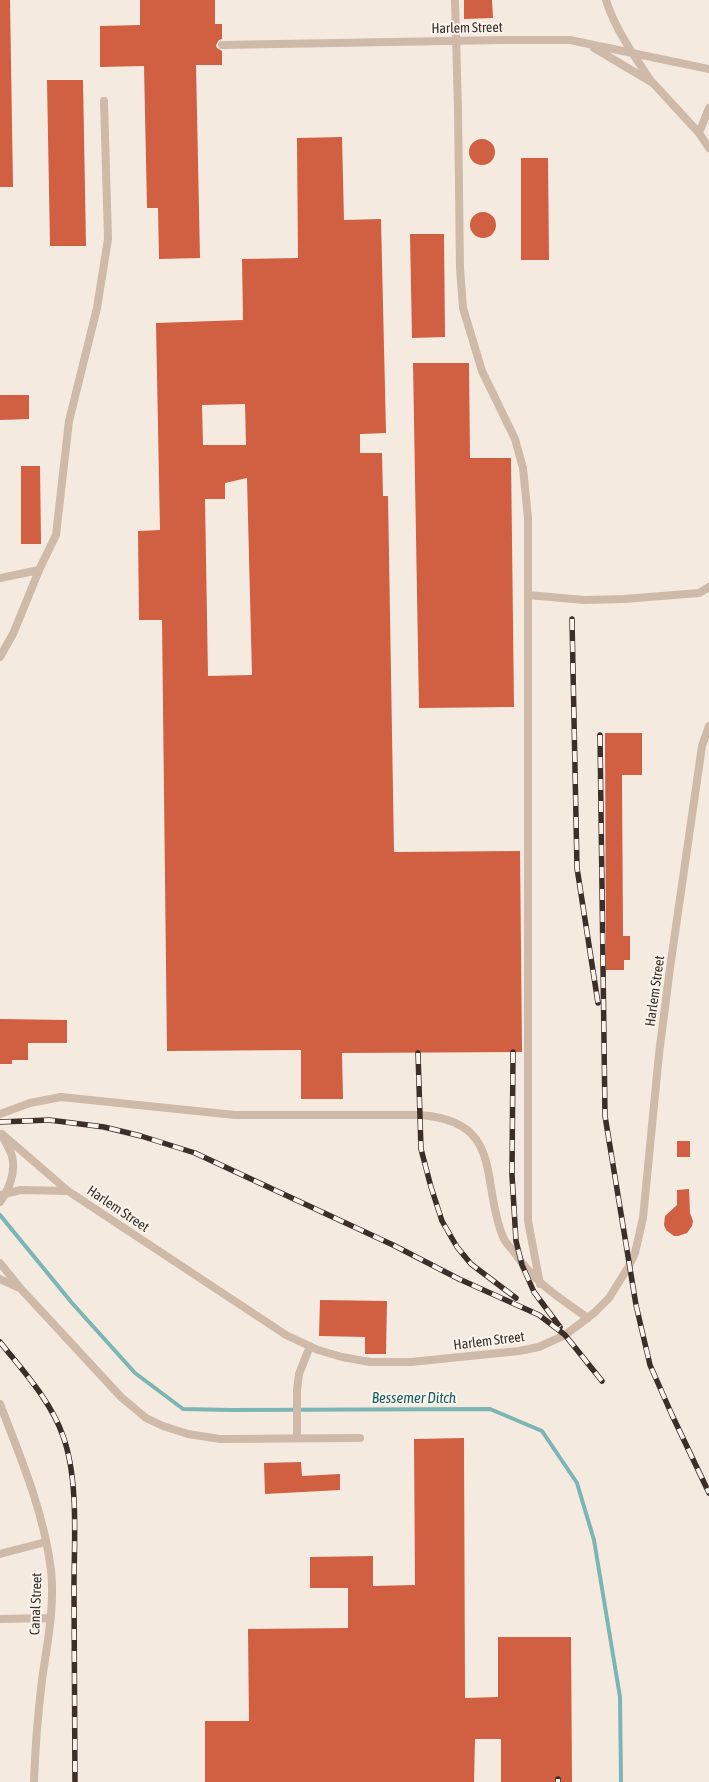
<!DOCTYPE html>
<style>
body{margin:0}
canvas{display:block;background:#f5eadf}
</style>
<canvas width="709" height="1782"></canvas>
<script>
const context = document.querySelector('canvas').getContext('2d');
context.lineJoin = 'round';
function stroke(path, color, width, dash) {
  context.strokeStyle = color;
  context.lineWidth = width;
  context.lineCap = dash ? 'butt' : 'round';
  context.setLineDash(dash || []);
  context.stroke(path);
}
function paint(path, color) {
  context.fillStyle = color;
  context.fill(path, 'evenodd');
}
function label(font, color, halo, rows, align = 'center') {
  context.font = font + ' "Asap Condensed",sans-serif';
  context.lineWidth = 4;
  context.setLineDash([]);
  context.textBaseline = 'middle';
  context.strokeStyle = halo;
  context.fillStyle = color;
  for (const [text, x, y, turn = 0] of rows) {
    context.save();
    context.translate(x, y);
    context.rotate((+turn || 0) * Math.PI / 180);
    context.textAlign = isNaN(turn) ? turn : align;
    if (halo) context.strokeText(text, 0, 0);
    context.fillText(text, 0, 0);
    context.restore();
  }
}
stroke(new Path2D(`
 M 0,1215 L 72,1303 L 135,1373 L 183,1409 L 231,1410 L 490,1409 L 542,1431 L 577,1483 L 594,1540 L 620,1697 L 621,1782`), '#7bb5b5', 4);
paint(new Path2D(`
 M 0,0 L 10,0 L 13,187 L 0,187 Z
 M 140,0 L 215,0 L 215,24 L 222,24 L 222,39 L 219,40 L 216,45 L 217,48 L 222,51 L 222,65 L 196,65 L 200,258 L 159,259 L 158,208 L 147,208 L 144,66 L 100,67 L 100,26 L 140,25 Z
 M 464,0 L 492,0 L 493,18 L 464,19 Z
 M 47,80 L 83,80 L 86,246 L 50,246 Z
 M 342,137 L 344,220 L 381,219 L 386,433 L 360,434 L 360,453 L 382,453 L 383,496 L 388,496 L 394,852 L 520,851 L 522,1052 L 342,1053 L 343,1099 L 301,1099 L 301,1050 L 167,1051 L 162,620 L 139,620 L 138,531 L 160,530 L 156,323 L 243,320 L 242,259 L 298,258 L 297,138 ZM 245,404 L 246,445 L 203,445 L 202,405 ZM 247,478 L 252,675 L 208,676 L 205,499 L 225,499 L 225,483 Z
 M469 152a13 13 0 1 1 26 0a13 13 0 1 1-26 0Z
 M 521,158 L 548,158 L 549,260 L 521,260 Z
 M470 225a13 13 0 1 1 26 0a13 13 0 1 1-26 0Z
 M 410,234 L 444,234 L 445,337 L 412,338 Z
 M 413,363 L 469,363 L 470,458 L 511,458 L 514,707 L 419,708 Z
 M 0,395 L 29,395 L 29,419 L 0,420 Z
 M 21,466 L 40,466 L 41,544 L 21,544 Z
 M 605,733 L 642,733 L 642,775 L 622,775 L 623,936 L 630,936 L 630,960 L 624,960 L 624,970 L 606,970 Z
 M 0,1019 L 67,1020 L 67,1043 L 28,1043 L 28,1060 L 12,1060 L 12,1064 L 0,1064 Z
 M 677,1141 L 690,1141 L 690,1157 L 677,1157 Z
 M 689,1189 L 690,1213 L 693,1221 L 692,1226 L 687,1233 L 678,1236 L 674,1236 L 666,1230 L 664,1225 L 665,1216 L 677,1205 L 677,1190 Z
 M 320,1300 L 387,1301 L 386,1354 L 365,1354 L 365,1337 L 319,1336 Z
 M 464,1438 L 465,1698 L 498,1697 L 498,1637 L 571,1637 L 572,1782 L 501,1782 L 501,1739 L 475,1739 L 474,1782 L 205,1782 L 205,1721 L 249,1721 L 248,1629 L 348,1628 L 348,1588 L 310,1588 L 310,1557 L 373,1556 L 373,1586 L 415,1585 L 414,1439 Z
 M 301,1462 L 302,1476 L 340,1474 L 340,1490 L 265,1494 L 264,1463 Z`), '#d15f41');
stroke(new Path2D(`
 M 455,0 L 458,109 L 460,268 L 463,308 L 482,371 L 515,439 L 523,468 L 528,518 L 528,1221 L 540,1284
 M 606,0 C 615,29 634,56 651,81
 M 503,40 L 570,40 L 709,69
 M 594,48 L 653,83 L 699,133 L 709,148
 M 699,133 L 709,108
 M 0,578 L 39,570 L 56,535 L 69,421 L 97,308 L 108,239 L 104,101
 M 528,595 L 584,600 L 624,599 L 699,593 L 709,587
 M 0,657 L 13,634 L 40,568
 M 0,1114 L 30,1103 L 61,1097 L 235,1115 L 420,1115 C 505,1121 480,1181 503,1237 C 505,1242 510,1247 514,1252 C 535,1283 558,1297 588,1318
 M 2,1134 L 68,1191
 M 0,1195 L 21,1190 L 68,1191 L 286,1335 L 318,1350 L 342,1357 L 370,1362 L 411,1362 L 519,1351 L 539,1347 L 565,1335 L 594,1313 L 609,1298 L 629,1266 L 635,1253 L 643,1218 L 659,1054 L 670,968 L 702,746 L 709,726
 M 0,1202 C 9,1190 16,1172 12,1156 C 10,1150 6,1143 3,1137
 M 0,1263 L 21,1289 L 121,1397 L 146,1418 L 163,1426 L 188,1434 L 220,1439 L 360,1438
 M 0,1279 L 19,1288
 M 0,1404 C 21,1458 44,1513 51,1570 C 55,1607 47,1644 42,1680 C 38,1714 35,1748 34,1782
 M 297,1438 L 297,1390 L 299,1374 L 310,1346
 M 0,1554 L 46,1542
 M 0,1619 L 50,1618`), '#cfb9a9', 8);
const rail = new Path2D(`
 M 572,619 L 577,868 L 598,1003
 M 600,735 L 605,1116 L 636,1305 L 650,1365 L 672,1415 L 709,1493
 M 513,1052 L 512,1175 L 516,1241 L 522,1265 L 534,1292 L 560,1327
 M 418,1053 L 421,1149 L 431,1187 L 442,1221 L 457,1247 L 471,1264 L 516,1298
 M 0,1122 L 49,1120 L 104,1127 L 141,1136 L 195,1153 L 393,1245 L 459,1279 L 539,1315 L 565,1335 L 602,1381
 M 0,1342 C 23,1371 51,1401 63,1436 C 79,1480 74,1542 74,1588 C 74,1652 75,1717 75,1782
 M 558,1779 L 558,1782`);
stroke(rail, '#3c2f2a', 5.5);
stroke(rail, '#fcf4ed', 4, [11]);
stroke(new Path2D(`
 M 222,45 L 503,40`), '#cfb9a9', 8);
label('14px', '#3c2f2a', '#fcf4ed', [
 ["Harlem Street",467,28,-1],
 ["Harlem Street",655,991,-82],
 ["Harlem Street",118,1209,34],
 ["Harlem Street",489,1341,-7],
 ["Canal Street",36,1604,-88]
]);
label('italic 15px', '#1a6062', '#fcf4ed', [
 ["Bessemer Ditch",414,1398]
]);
</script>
